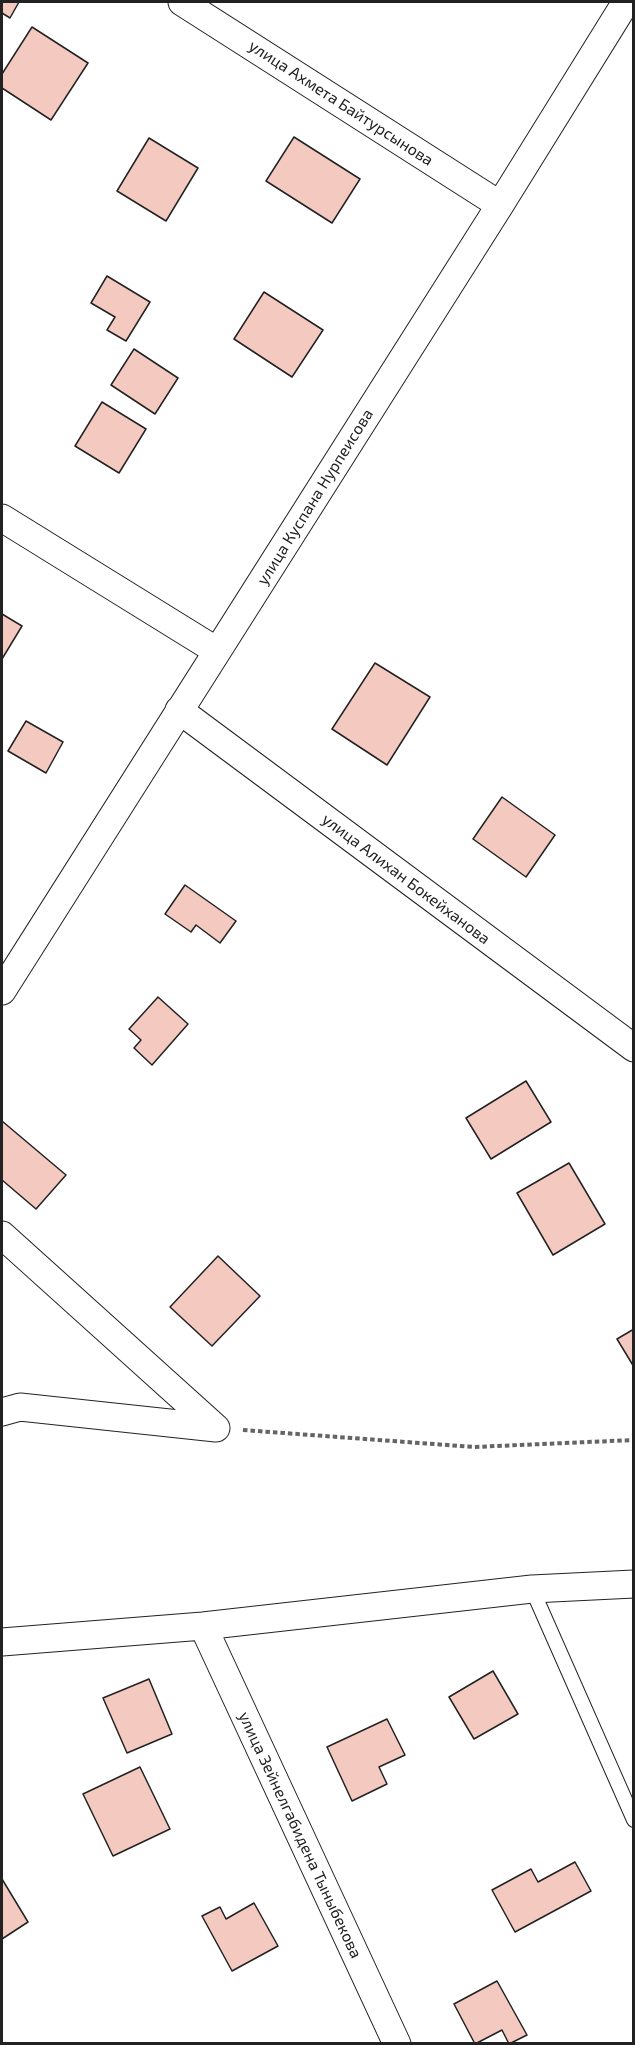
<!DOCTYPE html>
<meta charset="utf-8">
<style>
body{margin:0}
#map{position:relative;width:635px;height:2045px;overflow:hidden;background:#fff;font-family:"Exo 2",sans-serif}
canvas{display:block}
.frame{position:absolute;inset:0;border:3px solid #222;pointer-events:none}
</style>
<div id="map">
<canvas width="635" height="2045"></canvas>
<div class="frame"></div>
</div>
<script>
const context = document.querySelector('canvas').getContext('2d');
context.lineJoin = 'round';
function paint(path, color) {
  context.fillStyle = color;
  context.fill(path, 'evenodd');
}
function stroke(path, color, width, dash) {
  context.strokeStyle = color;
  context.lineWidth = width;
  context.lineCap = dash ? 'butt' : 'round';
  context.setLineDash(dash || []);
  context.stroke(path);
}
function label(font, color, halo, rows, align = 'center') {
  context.font = font + ' "Exo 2",sans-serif';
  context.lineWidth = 4.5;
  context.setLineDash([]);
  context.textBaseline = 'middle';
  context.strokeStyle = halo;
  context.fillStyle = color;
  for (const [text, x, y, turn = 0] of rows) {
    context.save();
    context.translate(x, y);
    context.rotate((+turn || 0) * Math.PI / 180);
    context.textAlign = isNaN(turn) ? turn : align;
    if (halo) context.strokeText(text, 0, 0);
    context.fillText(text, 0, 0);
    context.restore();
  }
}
const building = new Path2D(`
 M 2,2 L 19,2 L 10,18 L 2,13 Z
 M 32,27 L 88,63 L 51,120 L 2,88 L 2,74 Z
 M 294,137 L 360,179 L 332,223 L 266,181 Z
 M 149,138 L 198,168 L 166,221 L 117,191 Z
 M 107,276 L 150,302 L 126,341 L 107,330 L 115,317 L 91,303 Z
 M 264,292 L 323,330 L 292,377 L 234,339 Z
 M 134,349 L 178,378 L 155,414 L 111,385 Z
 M 102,402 L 146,429 L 119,473 L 75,446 Z
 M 2,614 L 22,626 L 2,659 Z
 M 375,663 L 430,697 L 387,765 L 332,729 Z
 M 26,721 L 63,742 L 46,773 L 8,751 Z
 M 502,797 L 555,835 L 526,877 L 473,839 Z
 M 185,885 L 236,921 L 220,943 L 196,925 L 191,932 L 165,914 Z
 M 158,997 L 188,1024 L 152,1065 L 134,1048 L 141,1040 L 129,1029 Z
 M 526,1081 L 551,1122 L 491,1159 L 466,1118 Z
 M 2,1121 L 66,1175 L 36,1209 L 2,1180 Z
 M 569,1163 L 605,1224 L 553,1255 L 517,1193 Z
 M 218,1256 L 260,1296 L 212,1346 L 170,1307 Z
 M 634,1329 L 634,1367 L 617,1339 Z
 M 493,1671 L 518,1714 L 474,1739 L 449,1697 Z
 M 149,1679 L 172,1734 L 127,1753 L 103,1698 Z
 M 387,1719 L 405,1755 L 379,1767 L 387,1784 L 352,1801 L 327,1747 Z
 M 140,1767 L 170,1829 L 113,1856 L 83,1794 Z
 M 575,1862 L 591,1891 L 515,1932 L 492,1890 L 531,1869 L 538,1882 Z
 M 2,1879 L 28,1922 L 2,1939 Z
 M 254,1903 L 278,1946 L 232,1971 L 202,1916 L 220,1907 L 226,1919 Z
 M 497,1981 L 527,2035 L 509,2044 L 502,2030 L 475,2044 L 454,2004 Z`);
paint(building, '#f3c9c0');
stroke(building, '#222', 1.5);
const service = new Path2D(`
 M 532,1589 L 634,1820`);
const minor = new Path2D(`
 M 182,2 L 500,205
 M 2,518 L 217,651
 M 179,710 L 634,1048
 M 2,991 L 500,205 L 626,2
 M 2,1235 L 216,1428
 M 2,1412 L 20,1407 L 216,1428
 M 203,1626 L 397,2044
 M 2,1642 L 203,1626 L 532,1589 L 634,1584`);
stroke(service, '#222', 16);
stroke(minor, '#222', 29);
stroke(new Path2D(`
 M 243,1430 L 474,1447 L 634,1440`), '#646464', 4, [4.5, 3]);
stroke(service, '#fff', 14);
stroke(minor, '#fff', 27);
label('16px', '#222', '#fff', [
 ["улица Ахмета Байтурсынова",341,103,33],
 ["улица Куспана Нурпеисова",315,497,-58],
 ["улица Алихан Бокейханова",406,879,37],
 ["улица Зейнелгабидена Тыныбекова",300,1835,65]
]);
</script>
